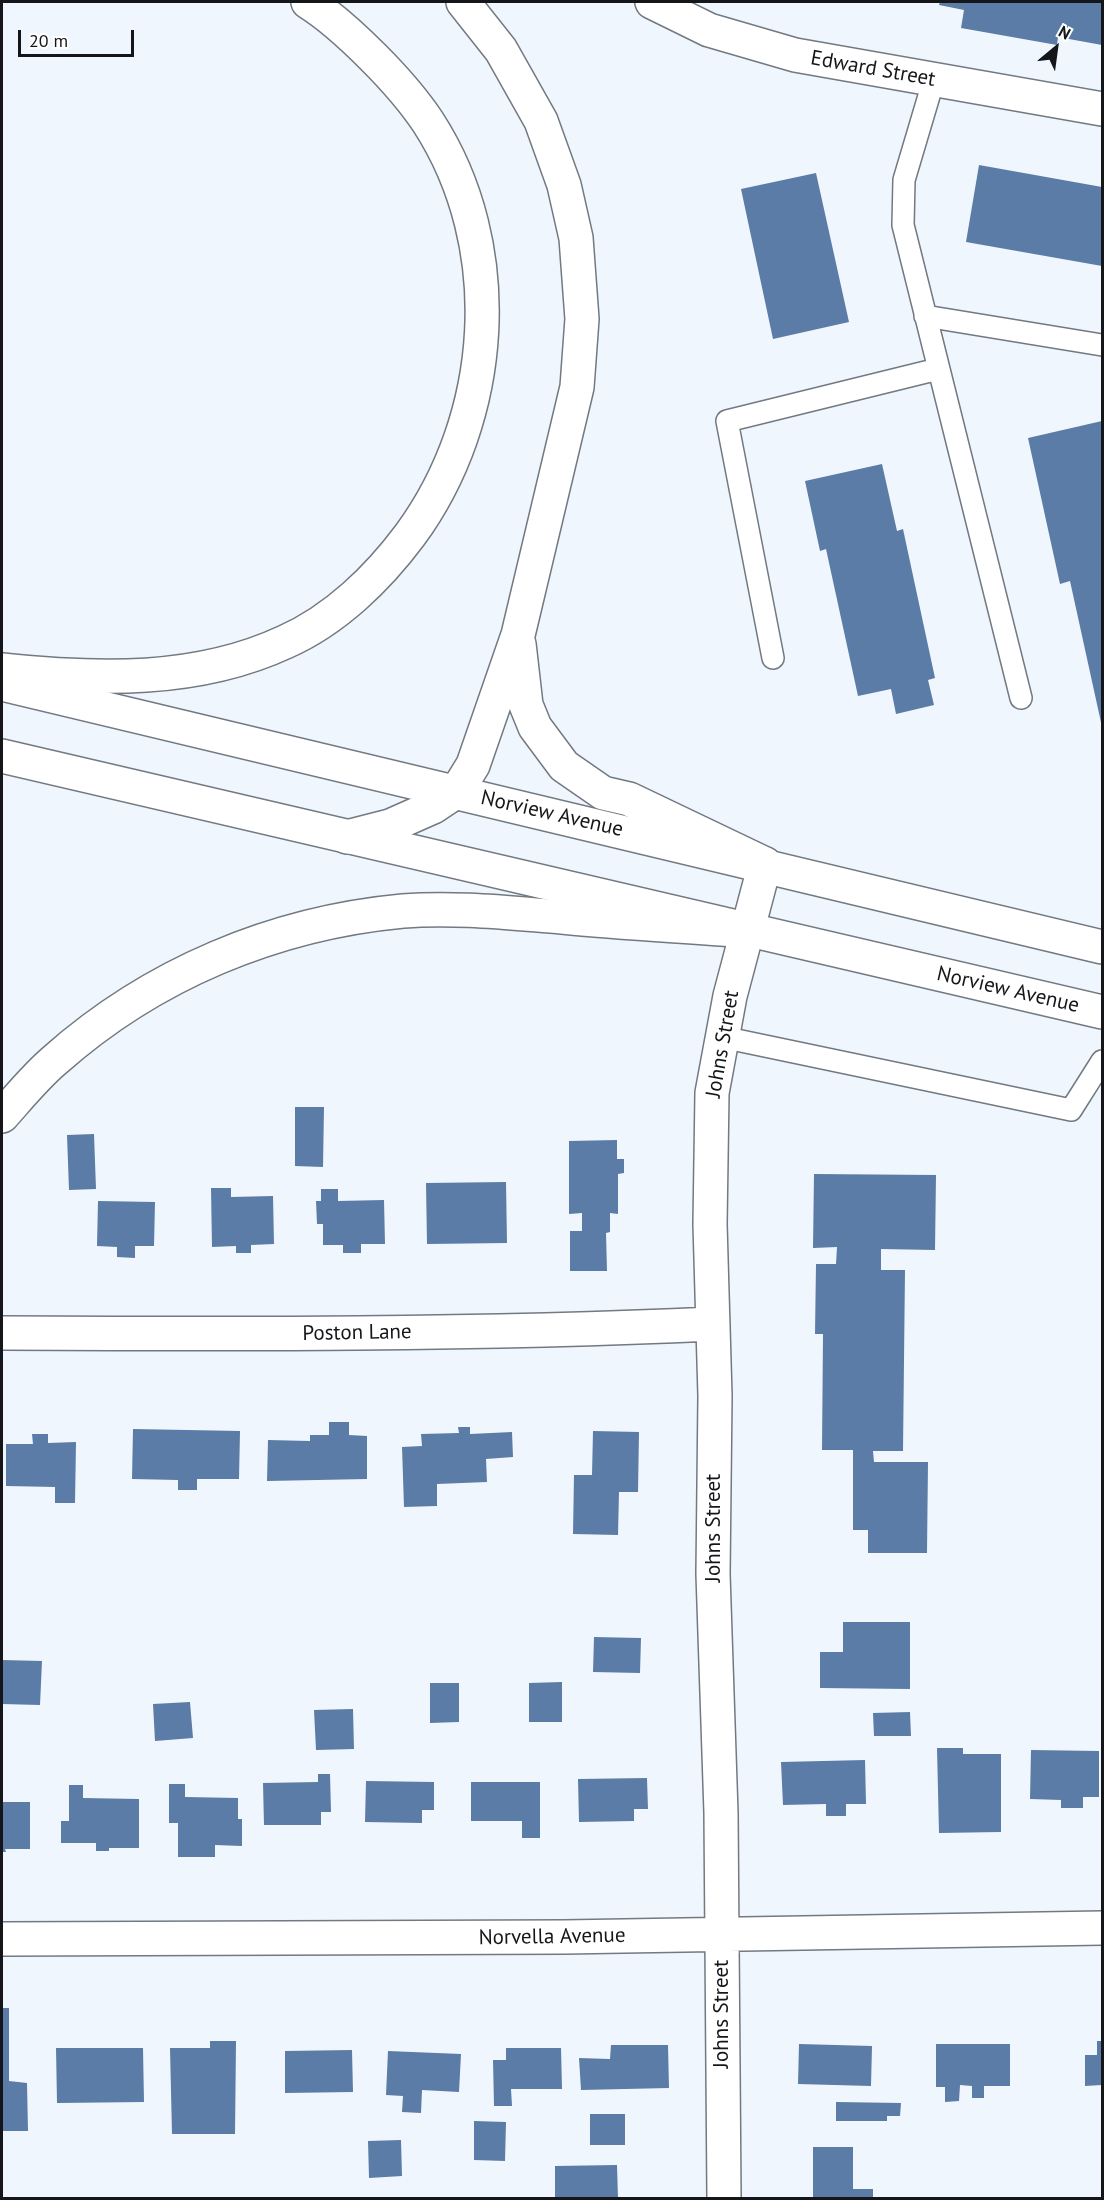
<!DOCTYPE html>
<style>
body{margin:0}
#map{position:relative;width:1104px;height:2200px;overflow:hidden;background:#f0f6fd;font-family:"PT Sans",sans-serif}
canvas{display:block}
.frame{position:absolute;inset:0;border:3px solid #141619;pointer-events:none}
.north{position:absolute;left:1026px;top:18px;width:60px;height:60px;-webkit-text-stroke:4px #fff;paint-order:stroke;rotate:29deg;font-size:16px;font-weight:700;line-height:24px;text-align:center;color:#141619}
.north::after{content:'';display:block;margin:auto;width:21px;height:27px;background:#141619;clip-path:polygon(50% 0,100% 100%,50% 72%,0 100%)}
.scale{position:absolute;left:18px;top:30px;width:116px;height:27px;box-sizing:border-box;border:3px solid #141619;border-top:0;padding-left:8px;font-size:18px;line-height:21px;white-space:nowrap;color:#141619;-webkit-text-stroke:4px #fff;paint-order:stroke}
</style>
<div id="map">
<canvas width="1104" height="2200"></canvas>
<div class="frame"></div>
<div class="north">N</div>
<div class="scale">20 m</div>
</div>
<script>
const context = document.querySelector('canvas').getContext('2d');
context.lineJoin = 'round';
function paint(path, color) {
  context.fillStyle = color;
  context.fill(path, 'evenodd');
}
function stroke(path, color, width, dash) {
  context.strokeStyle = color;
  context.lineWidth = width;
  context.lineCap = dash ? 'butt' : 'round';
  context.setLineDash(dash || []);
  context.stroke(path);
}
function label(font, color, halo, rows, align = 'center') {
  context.font = font + ' "PT Sans",sans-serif';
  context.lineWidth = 5;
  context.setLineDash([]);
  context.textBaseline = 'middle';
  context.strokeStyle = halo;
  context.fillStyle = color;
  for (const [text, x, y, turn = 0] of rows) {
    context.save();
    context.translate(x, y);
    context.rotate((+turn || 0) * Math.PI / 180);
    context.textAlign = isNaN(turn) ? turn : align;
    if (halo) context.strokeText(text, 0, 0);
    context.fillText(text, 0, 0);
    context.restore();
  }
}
paint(new Path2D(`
 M 940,2 L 1102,2 L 1102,45 L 1058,37 L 1057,45 L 961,28 L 964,10 L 939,5 Z
 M 979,165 L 1102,187 L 1102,266 L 966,242 Z
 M 816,173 L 849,322 L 773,339 L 741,189 Z
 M 1102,421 L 1102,727 L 1070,581 L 1060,584 L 1028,438 Z
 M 882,464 L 897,531 L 903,529 L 935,678 L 928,680 L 934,705 L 896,714 L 891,689 L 858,696 L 826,549 L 820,551 L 805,481 Z
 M 295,1107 L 324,1107 L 323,1167 L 295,1166 Z
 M 94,1134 L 96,1189 L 69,1190 L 67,1135 Z
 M 617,1140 L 617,1159 L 624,1159 L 624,1173 L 618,1174 L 618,1214 L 610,1213 L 610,1232 L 606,1233 L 607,1271 L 570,1271 L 570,1231 L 582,1231 L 582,1213 L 569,1214 L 569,1141 Z
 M 814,1174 L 936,1175 L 935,1250 L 881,1249 L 881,1270 L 905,1270 L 903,1451 L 873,1451 L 874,1462 L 928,1462 L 927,1553 L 868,1553 L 868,1530 L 853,1530 L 853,1450 L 822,1450 L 823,1334 L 815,1334 L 816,1264 L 836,1264 L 837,1247 L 813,1248 Z
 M 506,1182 L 507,1243 L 427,1244 L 426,1183 Z
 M 211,1188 L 231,1188 L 231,1197 L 273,1196 L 274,1244 L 251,1245 L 251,1253 L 236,1253 L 236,1246 L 212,1247 Z
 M 321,1189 L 338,1189 L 338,1201 L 384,1200 L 385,1244 L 361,1244 L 361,1253 L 343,1253 L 343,1245 L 323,1245 L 323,1224 L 317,1224 L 316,1201 L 321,1201 Z
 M 98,1201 L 155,1202 L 154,1246 L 135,1246 L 135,1258 L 117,1257 L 117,1247 L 97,1246 Z
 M 329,1422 L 349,1422 L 349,1435 L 367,1436 L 367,1479 L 267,1481 L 268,1440 L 310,1441 L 310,1435 L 329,1435 Z
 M 458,1427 L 470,1427 L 470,1434 L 512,1432 L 513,1457 L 486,1459 L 487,1482 L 437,1484 L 437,1506 L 404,1507 L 402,1447 L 422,1446 L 421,1434 L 459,1433 Z
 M 133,1429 L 240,1431 L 239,1479 L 197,1479 L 197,1490 L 178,1490 L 178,1480 L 132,1479 Z
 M 593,1431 L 639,1432 L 638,1492 L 619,1492 L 618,1535 L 573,1534 L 574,1475 L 592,1475 Z
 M 32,1434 L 48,1434 L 48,1443 L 76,1442 L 75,1503 L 55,1503 L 55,1487 L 6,1486 L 6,1444 L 33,1444 Z
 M 843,1622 L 910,1622 L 910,1689 L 820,1688 L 820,1652 L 843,1652 Z
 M 594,1637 L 641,1638 L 640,1673 L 593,1672 Z
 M 2,1660 L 42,1661 L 40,1705 L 2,1704 Z
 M 562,1682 L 562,1722 L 529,1722 L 529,1683 Z
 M 430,1683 L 459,1683 L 459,1722 L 430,1723 Z
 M 190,1702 L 193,1738 L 155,1741 L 153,1704 Z
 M 353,1709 L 354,1749 L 316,1750 L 314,1710 Z
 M 910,1712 L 911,1736 L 874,1736 L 873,1713 Z
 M 937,1748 L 963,1748 L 963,1754 L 1001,1754 L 1001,1832 L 939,1833 Z
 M 1031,1750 L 1099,1751 L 1099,1797 L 1083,1797 L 1083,1808 L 1061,1808 L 1061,1800 L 1030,1799 Z
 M 865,1760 L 866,1804 L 846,1804 L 846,1816 L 826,1816 L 826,1804 L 783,1805 L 781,1762 Z
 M 318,1774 L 330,1774 L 331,1812 L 321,1812 L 321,1825 L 264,1825 L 263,1783 L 318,1782 Z
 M 647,1778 L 648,1809 L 634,1809 L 634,1821 L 579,1822 L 578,1779 Z
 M 366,1781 L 434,1782 L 434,1810 L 422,1810 L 422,1823 L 365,1822 Z
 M 471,1782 L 540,1782 L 540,1838 L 522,1838 L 522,1821 L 471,1821 Z
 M 169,1784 L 185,1784 L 185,1797 L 238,1798 L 238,1819 L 242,1819 L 242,1846 L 215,1845 L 215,1857 L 178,1857 L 178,1823 L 169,1823 Z
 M 69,1785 L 83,1785 L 83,1798 L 139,1799 L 139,1848 L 109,1848 L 109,1851 L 96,1851 L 96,1843 L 61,1843 L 61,1821 L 69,1821 Z
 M 2,1802 L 30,1802 L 30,1849 L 5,1849 L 6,1852 L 2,1852 Z
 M 2,2008 L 9,2008 L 9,2081 L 27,2083 L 28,2131 L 2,2131 Z
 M 210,2041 L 236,2041 L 235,2134 L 172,2134 L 170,2048 L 210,2048 Z
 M 1097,2041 L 1102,2041 L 1102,2085 L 1085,2086 L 1085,2055 L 1097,2055 Z
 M 799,2044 L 872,2046 L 871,2086 L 798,2084 Z
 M 936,2044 L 1010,2044 L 1010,2086 L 984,2086 L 984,2098 L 972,2098 L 972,2086 L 960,2085 L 959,2101 L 945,2102 L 945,2087 L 936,2087 Z
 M 611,2045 L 668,2045 L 669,2088 L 581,2090 L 579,2058 L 610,2059 Z
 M 56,2048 L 143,2048 L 144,2102 L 57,2103 Z
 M 506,2048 L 561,2048 L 562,2089 L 511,2089 L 512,2106 L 494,2106 L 493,2060 L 506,2060 Z
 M 352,2050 L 353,2092 L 285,2093 L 285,2051 Z
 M 388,2051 L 461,2054 L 459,2092 L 422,2090 L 421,2113 L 402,2112 L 403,2096 L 386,2095 Z
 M 836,2102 L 901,2103 L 900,2116 L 887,2116 L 887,2121 L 836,2121 Z
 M 590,2114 L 625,2114 L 625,2145 L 590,2145 Z
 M 474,2121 L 506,2122 L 505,2161 L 474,2160 Z
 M 401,2140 L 402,2176 L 369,2178 L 368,2141 Z
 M 813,2147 L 853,2147 L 853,2189 L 873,2189 L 873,2198 L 813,2198 Z
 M 617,2165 L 618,2198 L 555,2198 L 555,2166 Z`), '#5a7ca6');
const service = new Path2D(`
 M 934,79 L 904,180 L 903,225 L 1021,698
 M 925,316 L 1102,345
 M 773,658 L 727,421 L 938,369
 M 722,1037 L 1071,1110 L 1102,1061`);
const minor = new Path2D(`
 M 652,2 L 709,30 L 795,55 L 1102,109
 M 2,1333 C 239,1334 476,1335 713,1324
 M 2,1939 L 564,1937 L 1102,1928
 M 724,2198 L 721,1813 L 713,1574 L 715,1396 L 710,1224 L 712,1093 L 730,996 L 765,864`);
const primary = new Path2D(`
 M 2,684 L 1102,947
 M 2,756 L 1102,1012`);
const motorway = new Path2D(`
 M 519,644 L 526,705 L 535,727 L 564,766 L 603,793 L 629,799 L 765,864
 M 2,670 C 97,680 197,683 285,642 C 335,620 378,578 410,535 C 496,418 509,247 428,122 C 412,98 393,77 373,57 C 353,37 332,17 308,2
 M 347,837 L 390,826 L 433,807 L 457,791 L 473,765 L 518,635 L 577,387 L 582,319 L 576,238 L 564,185 L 541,121 L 501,50 L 463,2
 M 2,1116 C 19,1097 36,1076 55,1060 C 152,974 274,923 403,911 C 456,907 509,913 562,917 C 623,923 685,926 747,931`);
stroke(service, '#727981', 24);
stroke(minor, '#727981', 36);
stroke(primary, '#727981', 36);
stroke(motorway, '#727981', 36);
stroke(service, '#fff', 21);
stroke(minor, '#fff', 33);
stroke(primary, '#fff', 33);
stroke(motorway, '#fff', 33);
label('21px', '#141619', '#fff', [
 ["Edward Street",873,69,10],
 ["Norview Avenue",552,814,13],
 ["Norview Avenue",1008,990,13],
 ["Johns Street",723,1044,-80],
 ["Poston Lane",357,1333,-1],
 ["Johns Street",714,1528,-90],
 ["Norvella Avenue",552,1937,-1],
 ["Johns Street",722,2014,-90]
]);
</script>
